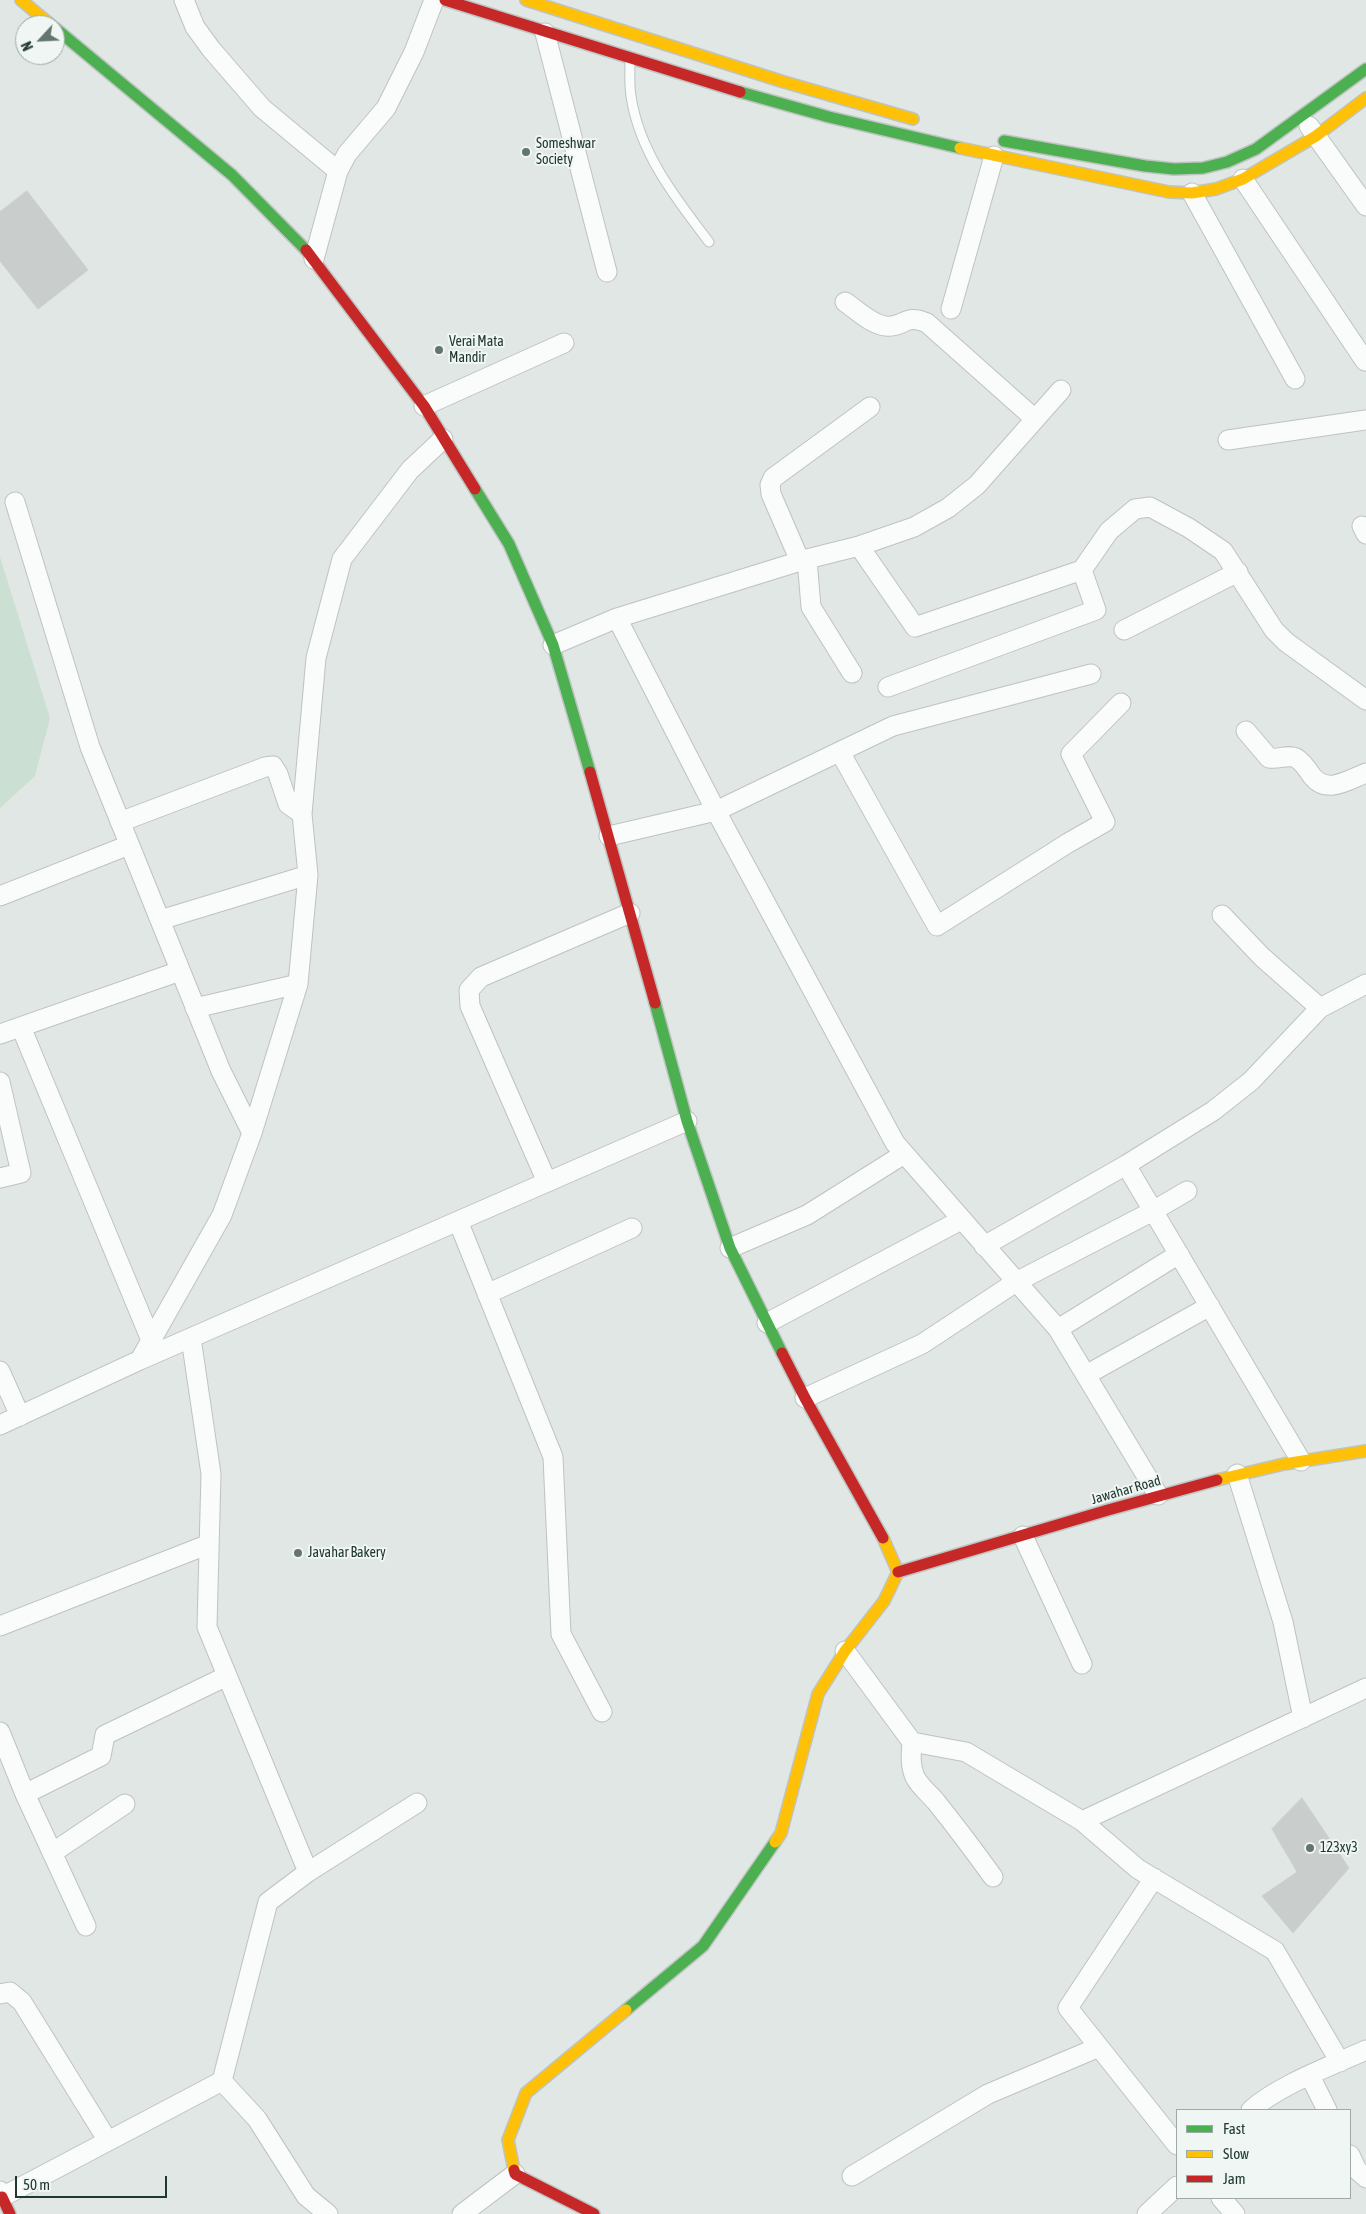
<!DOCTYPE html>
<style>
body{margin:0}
#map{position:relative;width:1366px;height:2214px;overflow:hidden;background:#e1e7e4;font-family:"Asap Condensed",sans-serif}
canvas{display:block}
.legend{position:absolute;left:1176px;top:2109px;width:175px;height:90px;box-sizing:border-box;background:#eff6f3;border:1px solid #9daaa6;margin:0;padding:6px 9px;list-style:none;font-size:15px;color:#213832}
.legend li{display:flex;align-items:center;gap:10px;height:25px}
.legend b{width:25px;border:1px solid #9daaa6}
.north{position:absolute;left:15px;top:15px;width:50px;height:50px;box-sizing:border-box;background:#eff6f3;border:1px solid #9daaa6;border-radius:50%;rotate:245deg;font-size:14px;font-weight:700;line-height:20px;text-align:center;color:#213832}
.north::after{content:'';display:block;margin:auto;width:18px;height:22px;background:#647570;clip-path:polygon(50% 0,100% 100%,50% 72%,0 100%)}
.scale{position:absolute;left:15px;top:2176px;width:152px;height:22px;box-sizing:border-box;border:2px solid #213832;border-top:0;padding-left:6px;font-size:15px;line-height:18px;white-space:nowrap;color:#213832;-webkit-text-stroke:4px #eff6f3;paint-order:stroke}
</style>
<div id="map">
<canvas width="1366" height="2214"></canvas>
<ul class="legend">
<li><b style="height:6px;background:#4caf50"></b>Fast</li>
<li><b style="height:6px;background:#ffc107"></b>Slow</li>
<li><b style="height:6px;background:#c62828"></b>Jam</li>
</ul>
<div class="north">N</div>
<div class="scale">50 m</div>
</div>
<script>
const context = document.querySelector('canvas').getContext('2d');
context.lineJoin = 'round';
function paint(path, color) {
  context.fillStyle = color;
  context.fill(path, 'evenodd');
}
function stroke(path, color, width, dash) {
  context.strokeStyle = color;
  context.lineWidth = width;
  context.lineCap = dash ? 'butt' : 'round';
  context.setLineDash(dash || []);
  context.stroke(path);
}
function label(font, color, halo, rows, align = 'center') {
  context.font = font + ' "Asap Condensed",sans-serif';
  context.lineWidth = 4;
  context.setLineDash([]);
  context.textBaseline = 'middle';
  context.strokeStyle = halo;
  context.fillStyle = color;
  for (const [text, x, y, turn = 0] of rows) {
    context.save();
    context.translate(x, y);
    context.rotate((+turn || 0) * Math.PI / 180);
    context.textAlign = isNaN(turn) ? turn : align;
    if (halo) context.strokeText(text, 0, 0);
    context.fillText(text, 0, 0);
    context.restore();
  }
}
paint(new Path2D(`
 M 0,557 L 50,718 L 35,776 L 0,808 Z`), '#cbdfd2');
const building = new Path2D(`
 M 27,191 L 88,270 L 38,309 L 0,261 L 0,212 Z
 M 1302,1798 L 1349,1868 L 1293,1933 L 1262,1896 L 1297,1872 L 1272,1829 Z`);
paint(building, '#c9cecc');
stroke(building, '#cad0cd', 1);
const lane = new Path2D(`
 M 630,61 C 630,72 629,84 631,96 C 639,152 676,199 709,242`);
const street = new Path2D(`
 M 184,0 L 195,27 L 211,49 L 262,108 L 338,171
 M 545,33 L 607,272
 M 1309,126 L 1366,206
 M 1243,179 L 1365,361
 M 1192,193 L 1295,379
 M 314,259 L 338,171 L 347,154 L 386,108 L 414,52 L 434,0
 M 845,302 C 857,310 872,325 886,326 C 905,328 904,313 927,323 L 1035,419
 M 951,309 L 994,156
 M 424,406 L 564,343
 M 1228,440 L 1366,420
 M 15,502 L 90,747 L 221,1071 L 252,1133
 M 1362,526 L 1366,534
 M 859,546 L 915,627 L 1082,570 L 1109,531 L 1135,509 L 1150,507 L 1189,528 L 1223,551 L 1274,630 L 1286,642 L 1366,700
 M 807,559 L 811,607 L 852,673
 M 800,561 L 771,494 L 770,485 L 773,478 L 870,407
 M 617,618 L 716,811 L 895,1143 L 1058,1329 L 1158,1495
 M 1124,630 L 1238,572
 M 553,645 L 617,618 L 807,559 L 859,546 L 914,527 L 948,508 L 977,485 L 1061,390
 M 888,687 L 1096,610 L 1082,570
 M 1246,731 L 1269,758 C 1278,760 1288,754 1296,758 C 1302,761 1308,770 1312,776 C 1327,795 1348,780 1366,773
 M 840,752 L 937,926 L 1068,843 L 1105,822 L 1071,754 L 1121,703
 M 120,822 L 265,767 L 273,766 L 278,774 L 288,804 L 302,814
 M 609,836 L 716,811 L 893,726 L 1091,674
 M 0,896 L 129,845
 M 1222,915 L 1262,957 L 1320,1008
 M 160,920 L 308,875
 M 195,1008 L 298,984
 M 21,1027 L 151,1340
 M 0,1034 L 180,971
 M 0,1082 L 21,1173 L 0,1178
 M 1126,1165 L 1301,1461
 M 547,1182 L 470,1006 L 469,990 L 481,977 L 630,913
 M 458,1221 L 553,1457 L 561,1634 L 602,1712
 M 984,1246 L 1126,1165 L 1213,1111 L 1251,1081 L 1320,1008 L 1366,984
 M 730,1248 L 807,1215 L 904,1154
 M 487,1294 L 632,1228
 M 767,1323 L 961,1220
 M 1058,1329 L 1179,1254
 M 191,1338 L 211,1474 L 207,1627 L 308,1872
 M 140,1360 L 222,1215 L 252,1133 L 298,984 L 308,875 L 302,814 L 316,658 L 342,559 L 410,470 L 443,439
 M 0,1371 L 20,1416
 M 1086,1375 L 1210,1306
 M 805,1398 L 922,1344 L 1016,1282 L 1153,1211 L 1187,1191
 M 0,1425 L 140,1360 L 687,1121
 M 1237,1474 L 1283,1622 L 1303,1718
 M 1023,1536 L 1082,1664
 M 0,1626 L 209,1544
 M 845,1651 L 912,1742 L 966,1752 L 1082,1821 L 1138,1869 L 1275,1951 L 1340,2062
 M 0,1732 L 25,1794 L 86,1926
 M 912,1742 C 911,1754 910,1766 915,1777 C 920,1787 930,1794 937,1803 C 957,1828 975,1852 993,1877
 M 25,1794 L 101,1756 L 105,1735 L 227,1676
 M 1082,1821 L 1366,1688
 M 52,1853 L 125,1804
 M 1154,1878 L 1068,2008 L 1177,2145
 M 0,1994 L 10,1992 L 22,2002 L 108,2141
 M 1310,2076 L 1327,2110
 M 222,2081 L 268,1902 L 308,1872 L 417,1803
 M 1251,2110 C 1279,2085 1331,2066 1366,2050
 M 1350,2155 L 1357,2170 L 1366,2178
 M 852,2176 L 988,2094 L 1099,2047
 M 0,2191 L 2,2197 L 222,2081 L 257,2119 L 306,2196 L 328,2214
 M 1221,2198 L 1235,2214
 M 462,2214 L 515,2174
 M 1147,2214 L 1177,2186`);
const fast = new Path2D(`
 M 55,28 L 232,175 L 306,250
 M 740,92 L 829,117 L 960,148
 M 1004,141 L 1145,166 L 1174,169 L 1203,168 L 1227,162 L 1256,149 L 1366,69
 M 475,489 L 509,544 L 553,645 L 590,772
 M 655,1003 L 687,1121 L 730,1248 L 782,1353
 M 626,2010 L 703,1946 L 775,1842`);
const slow = new Path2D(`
 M 21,0 L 51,25
 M 526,0 L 784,82 L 913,119
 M 960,148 L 1169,192 L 1192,193 L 1216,189 L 1243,179 L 1316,136 L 1366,98
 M 1217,1480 L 1284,1464 L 1366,1451
 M 775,1842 L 781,1833 L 818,1694 L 845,1651 L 884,1601 L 898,1572 L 883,1538
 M 514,2170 L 508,2140 L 526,2093 L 626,2010`);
const jam = new Path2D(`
 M 445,0 L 740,92
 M 306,250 L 424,406 L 475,489
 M 590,772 L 655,1003
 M 782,1353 L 805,1398 L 883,1538
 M 898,1572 L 1108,1510 L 1217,1480
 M 514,2170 L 515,2174 L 594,2214
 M 0,2198 L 2,2197 L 10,2214`);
stroke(lane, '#bec3c1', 11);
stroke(street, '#bec3c1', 21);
stroke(fast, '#bec4c2', 14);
stroke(slow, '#bec4c2', 14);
stroke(jam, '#bec4c2', 14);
stroke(lane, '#fafbfb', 9);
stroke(street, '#fafbfb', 19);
stroke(fast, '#4caf50', 11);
stroke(slow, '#ffc107', 11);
stroke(jam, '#c62828', 11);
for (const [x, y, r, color] of [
 [526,152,5,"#647570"],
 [439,350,5,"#647570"],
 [298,1553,5,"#647570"],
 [1310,1848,5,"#647570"]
]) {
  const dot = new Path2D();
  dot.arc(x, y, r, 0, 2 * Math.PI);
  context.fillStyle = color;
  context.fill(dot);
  stroke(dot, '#eff6f3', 2);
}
label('14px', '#213832', '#eff6f3', [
 ["Someshwar",536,144],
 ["Society",536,160],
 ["Verai Mata",449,342],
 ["Mandir",449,358],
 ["Javahar Bakery",308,1553],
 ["123xy3",1320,1848]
], 'left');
label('14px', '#213832', '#eff6f3', [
 ["Jawahar Road",1126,1490,-16]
]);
</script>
